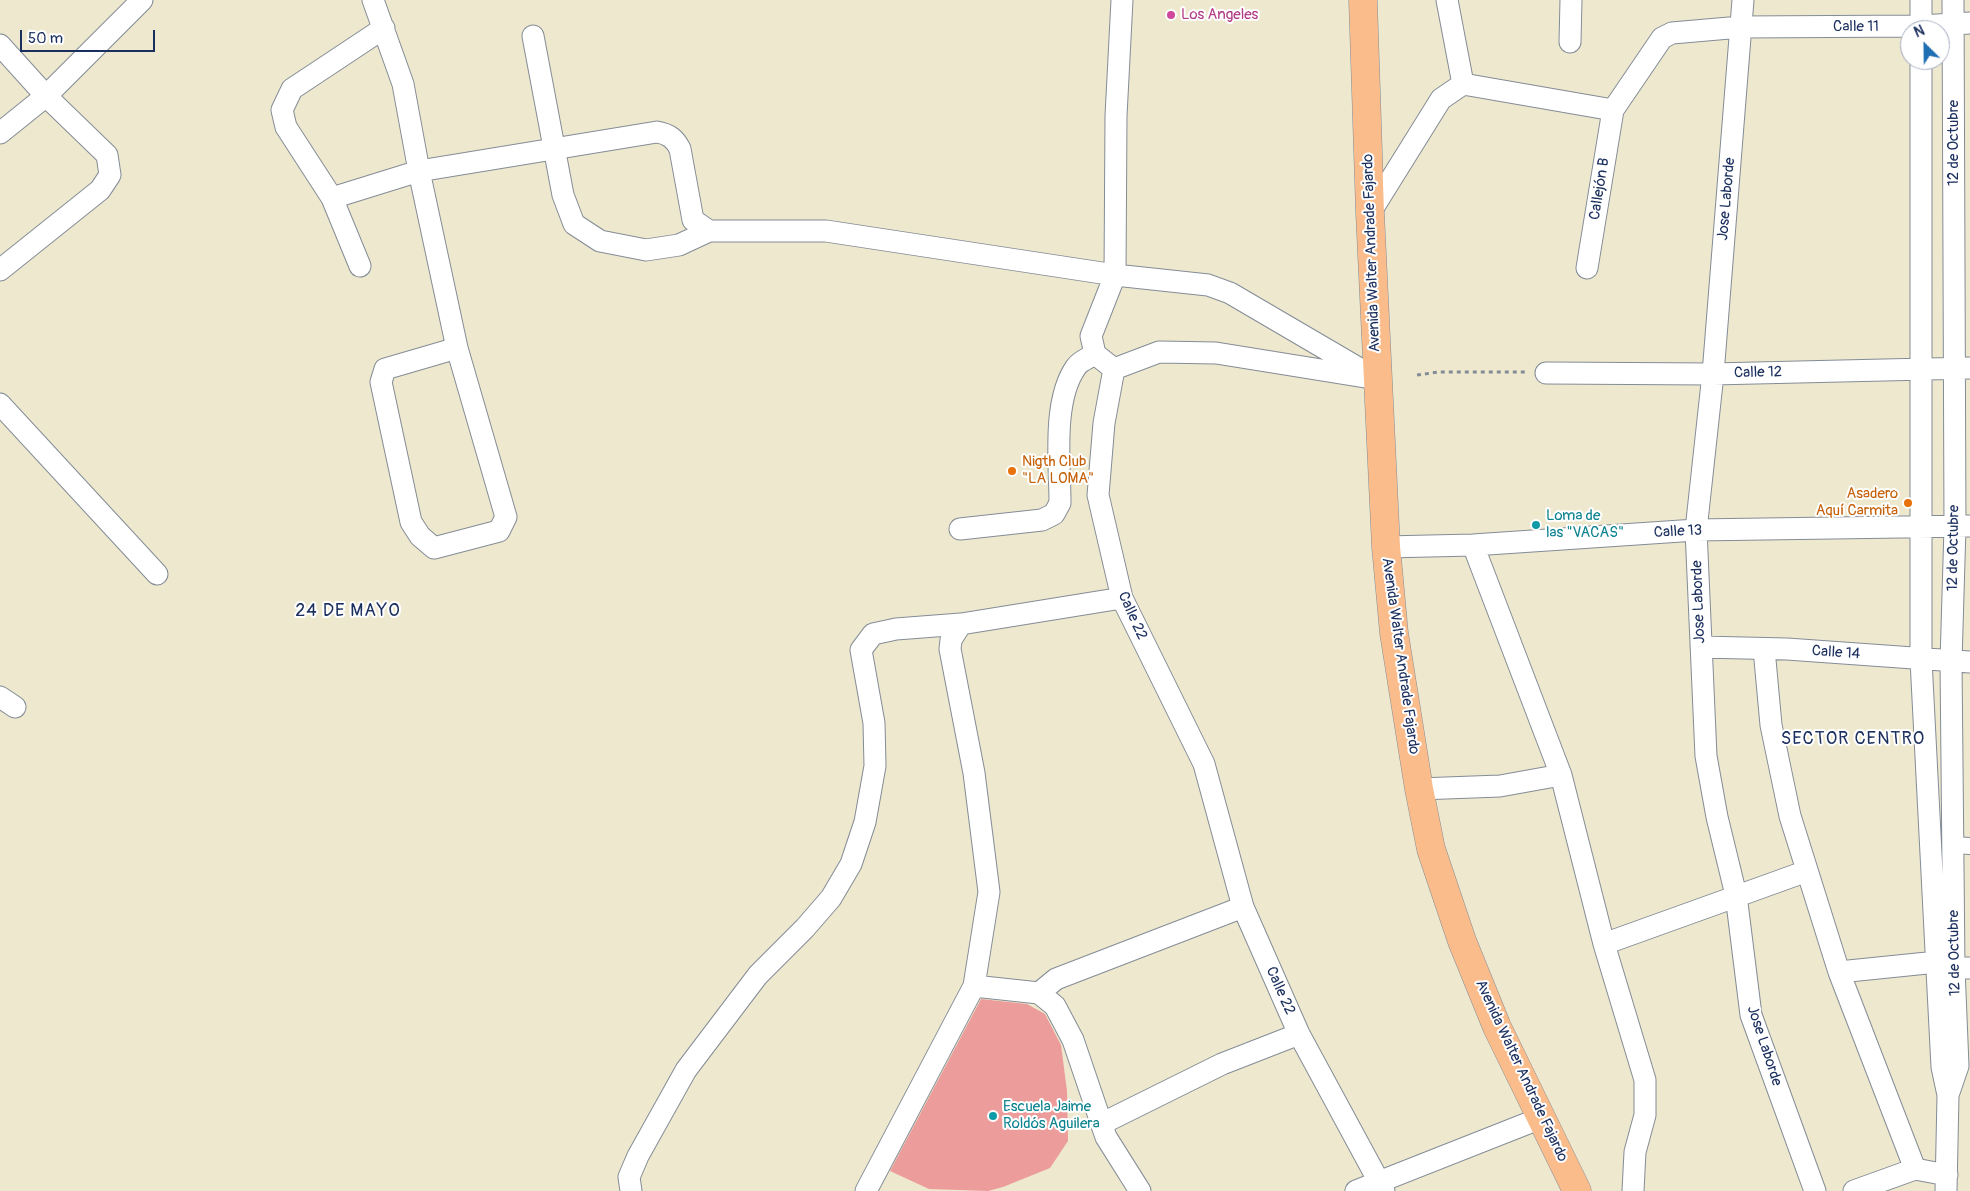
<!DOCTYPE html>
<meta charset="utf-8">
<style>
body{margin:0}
#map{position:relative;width:1970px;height:1191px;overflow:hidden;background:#ede8ce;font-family:Pangolin,sans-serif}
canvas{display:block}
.north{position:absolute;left:1900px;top:20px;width:50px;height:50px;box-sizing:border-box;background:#fff;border:1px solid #a4acbf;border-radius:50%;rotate:337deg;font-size:14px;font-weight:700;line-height:20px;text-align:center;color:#1b2f5e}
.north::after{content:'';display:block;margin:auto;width:18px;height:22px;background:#1f6fb2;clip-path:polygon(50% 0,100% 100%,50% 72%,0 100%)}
.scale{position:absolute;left:20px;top:30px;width:135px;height:22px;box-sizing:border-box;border:2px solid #1b2f5e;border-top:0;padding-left:6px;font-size:15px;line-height:18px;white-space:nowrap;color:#1b2f5e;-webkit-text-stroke:4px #fff;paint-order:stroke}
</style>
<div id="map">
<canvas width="1970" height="1191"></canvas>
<div class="north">N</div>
<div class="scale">50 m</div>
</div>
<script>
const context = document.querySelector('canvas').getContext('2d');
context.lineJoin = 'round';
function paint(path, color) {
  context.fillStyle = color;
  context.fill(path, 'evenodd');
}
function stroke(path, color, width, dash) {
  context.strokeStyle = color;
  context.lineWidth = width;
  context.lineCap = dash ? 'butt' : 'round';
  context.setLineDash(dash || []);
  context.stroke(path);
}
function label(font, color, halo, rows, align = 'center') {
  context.font = font + ' Pangolin,sans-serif';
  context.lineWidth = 4;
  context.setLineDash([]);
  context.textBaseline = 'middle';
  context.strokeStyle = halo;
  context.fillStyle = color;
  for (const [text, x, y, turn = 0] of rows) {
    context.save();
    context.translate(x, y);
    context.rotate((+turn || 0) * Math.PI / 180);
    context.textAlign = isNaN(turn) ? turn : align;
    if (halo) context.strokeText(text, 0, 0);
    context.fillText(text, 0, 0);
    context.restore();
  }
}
paint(new Path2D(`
 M 981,999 L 1027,1004 L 1045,1014 L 1061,1045 L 1067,1091 L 1068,1141 L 1050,1168 L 1003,1187 L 988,1191 L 929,1189 L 890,1171 Z`), '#ec9c9a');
const pedestrian = new Path2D(`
 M 1954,845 L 1970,846`);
const minor = new Path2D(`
 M 373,0 L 403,84 L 419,171 L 457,348 L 506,517 L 499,531 L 434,548 L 420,536 L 411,522 L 381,382 L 385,369 L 457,348
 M 1447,0 L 1463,84
 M 1743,0 L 1713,374 L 1696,530 L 1706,756 L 1717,817 L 1736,895 L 1751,1015 L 1815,1191
 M 1921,30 L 1921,0
 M 533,36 L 563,195 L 574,224 L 600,241 L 646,250 L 679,245 L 709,231
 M 1570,42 L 1571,0
 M 0,45 L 46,96 L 107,155 L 110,175 L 100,190 L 0,270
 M 1921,60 L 1921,660 L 1942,1067 L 1948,1095 L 1958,1066 L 1954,968 L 1951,662 L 1955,527 L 1953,0
 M 0,133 L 46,96 L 142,0
 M 332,198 L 419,171 L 657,132 C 669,134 675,139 680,149 L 693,220 L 709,231 L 826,231 L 1115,275 L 1116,116 L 1122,0
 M 1370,213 L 1441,99 L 1463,84 L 1613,110 L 1662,38 L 1672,33 L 1741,27 L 1921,26 L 1970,23
 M 360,266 L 332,198 L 286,127 L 282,110 L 292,89 L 384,28
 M 1587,268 L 1613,110
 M 1114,369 L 1159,352 L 1216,353 L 1365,377
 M 1546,373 L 1713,374 L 1970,368
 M 1377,379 L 1230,293 L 1208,285 L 1115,275 L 1091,336 L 1095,354 L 1114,369 L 1104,423 L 1098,495 L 1122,598 L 1204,764 L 1243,907 L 1299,1034 L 1384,1191
 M 0,404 L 157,574
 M 960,529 L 1042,520 L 1054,514 L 1060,503 C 1060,464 1052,401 1076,367 C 1080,361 1089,358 1095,354
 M 1473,545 L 1561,775
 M 1386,547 L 1473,545 L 1696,530 L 1970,526
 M 1701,647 L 1787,649 L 1970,662
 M 1764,649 L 1771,725 L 1790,816 L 1839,972 L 1915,1169
 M 0,697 L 15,707
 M 1419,789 L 1500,786 L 1561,775 L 1604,944 L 1645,1080 L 1645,1115 L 1635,1152 L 1633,1191
 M 1604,944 L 1807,871
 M 1839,972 L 1937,962 L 1954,968 L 1970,968
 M 974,986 L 1039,993 L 1056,979 L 1243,907
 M 1039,993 L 1055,1006 L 1073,1040 L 1106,1137 L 1140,1191
 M 1101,1124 L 1222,1064 L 1299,1034
 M 631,1191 L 629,1177 L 638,1156 L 686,1070 L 758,975 L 805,928 L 831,898 L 851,864 L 865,822 L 875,766 L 874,723 L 861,650 L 873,634 L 896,629 L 961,624
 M 866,1191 L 974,986 L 989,892 L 974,773 L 950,649 L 951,640 L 961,624 L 1122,598
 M 1356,1191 L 1541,1118
 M 1854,1191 L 1915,1169 L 1947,1175
 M 1946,1191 L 1948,1095`);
const primary = new Path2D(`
 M 1363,0 L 1370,213 L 1386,547 L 1394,633 L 1419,789 L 1431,849 L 1462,941 L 1497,1027 L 1577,1191`);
stroke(pedestrian, '#848c96', 18);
stroke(minor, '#848c96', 23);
stroke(primary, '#848c96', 29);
stroke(new Path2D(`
 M 1417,375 L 1439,372 L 1527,372`), '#848c96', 3, [4, 4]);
stroke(pedestrian, '#fff', 16);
stroke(minor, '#fff', 21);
stroke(primary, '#fabc8b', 28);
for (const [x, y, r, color] of [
 [1171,15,5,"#d1479c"],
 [1012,471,5,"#e8710a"],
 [1908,503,5,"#e8710a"],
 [1536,525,5,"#0f9aa8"],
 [993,1116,5,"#0f9aa8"]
]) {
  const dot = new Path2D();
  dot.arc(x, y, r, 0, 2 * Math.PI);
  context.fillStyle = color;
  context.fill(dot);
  stroke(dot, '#fff', 2);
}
label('15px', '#b23c85', '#fff', [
 ["Los Angeles",1181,15]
], 'left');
label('15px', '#1b2f5e', '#fff', [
 ["Calle 11",1856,27],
 ["12 de Octubre",1954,143,-90],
 ["Callejón B",1600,189,-81],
 ["Jose Laborde",1727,199,-85],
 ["Avenida Walter Andrade Fajardo",1372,253,-92],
 ["Calle 12",1758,373,-1],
 ["Calle 13",1678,532,-3],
 ["12 de Octubre",1954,548,-89],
 ["Jose Laborde",1699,602,-92],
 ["Calle 22",1132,616,66],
 ["Calle 14",1836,653,4],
 ["Avenida Walter Andrade Fajardo",1400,656,82],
 ["12 de Octubre",1955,953,-91],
 ["Calle 22",1280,991,66],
 ["Jose Laborde",1764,1046,72],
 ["Avenida Walter Andrade Fajardo",1521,1071,65]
]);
label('15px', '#c56008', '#fff', [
 ["Nigth Club",1022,462],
 ["\"LA LOMA\"",1022,479],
 ["Asadero",1898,494,"right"],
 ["Aquí Carmita",1898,511,"right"]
], 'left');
label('15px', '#0d838f', '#fff', [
 ["Loma de",1546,516],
 ["las \"VACAS\"",1546,533],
 ["Escuela Jaime",1003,1107],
 ["Roldós Aguilera",1003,1124]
], 'left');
context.letterSpacing = '1px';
label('18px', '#1b2f5e', '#fff', [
 ["24 DE MAYO",348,611],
 ["SECTOR CENTRO",1853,739]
]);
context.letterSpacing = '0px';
</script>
